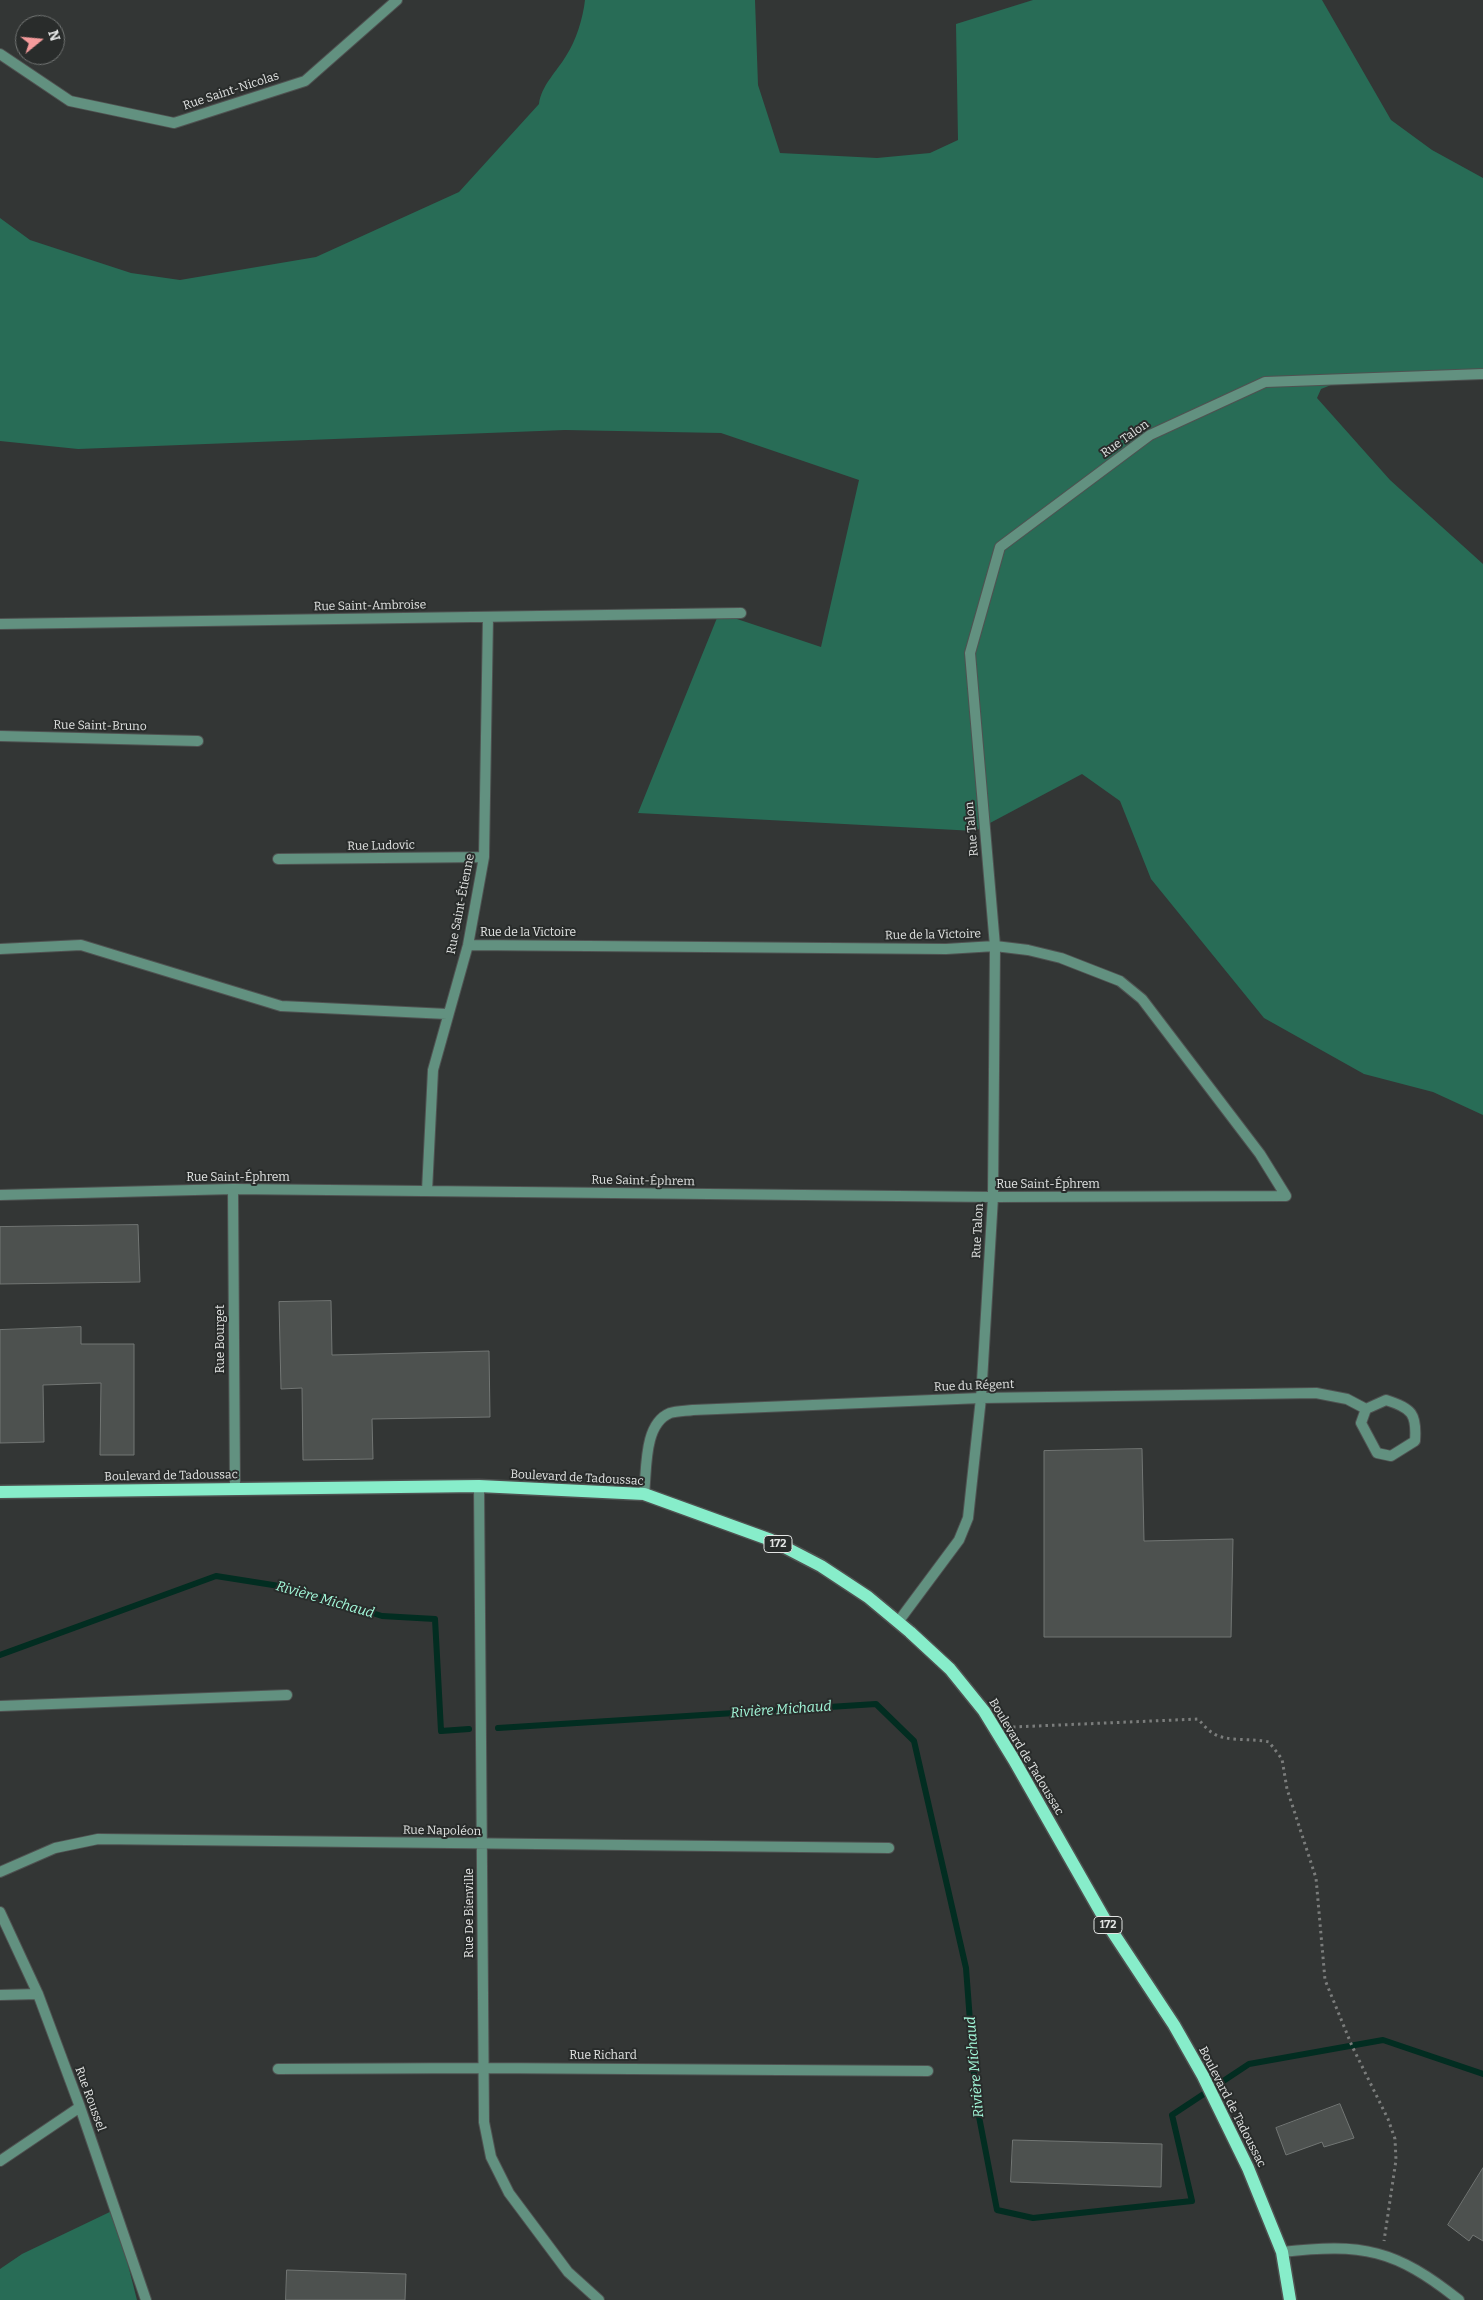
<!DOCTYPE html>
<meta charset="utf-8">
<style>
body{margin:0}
#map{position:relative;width:1483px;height:2300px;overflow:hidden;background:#333635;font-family:Bitter,serif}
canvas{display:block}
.north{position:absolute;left:15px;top:15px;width:50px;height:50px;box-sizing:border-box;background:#292c2b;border:1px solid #737675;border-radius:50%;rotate:73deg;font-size:14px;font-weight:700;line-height:20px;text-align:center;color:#e2e4e3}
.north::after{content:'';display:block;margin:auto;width:18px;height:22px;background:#f59b9c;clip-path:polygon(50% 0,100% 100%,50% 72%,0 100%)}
</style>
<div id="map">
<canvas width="1483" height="2300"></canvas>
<div class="north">N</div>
</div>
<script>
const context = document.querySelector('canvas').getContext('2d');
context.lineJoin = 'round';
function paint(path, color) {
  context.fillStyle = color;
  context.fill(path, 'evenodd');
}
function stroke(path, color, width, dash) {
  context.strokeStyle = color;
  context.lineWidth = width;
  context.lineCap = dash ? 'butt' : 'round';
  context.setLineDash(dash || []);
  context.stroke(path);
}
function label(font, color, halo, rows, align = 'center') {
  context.font = font + ' Bitter,serif';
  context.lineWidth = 4;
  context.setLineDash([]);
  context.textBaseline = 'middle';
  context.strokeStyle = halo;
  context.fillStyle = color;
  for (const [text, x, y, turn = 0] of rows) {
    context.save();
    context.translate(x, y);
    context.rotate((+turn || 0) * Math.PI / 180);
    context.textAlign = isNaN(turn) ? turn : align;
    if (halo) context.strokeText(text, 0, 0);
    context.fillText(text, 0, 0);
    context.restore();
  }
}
paint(new Path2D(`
 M 585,0 L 755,0 L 758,85 L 780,153 L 877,158 L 930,153 L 958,140 L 956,24 L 1033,0 L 1322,0 L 1391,120 L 1432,150 L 1483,178 L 1483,376 L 1346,379 L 1321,389 L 1317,398 L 1390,480 L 1483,564 L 1483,1115 L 1433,1092 L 1364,1074 L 1264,1018 L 1151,879 L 1120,801 L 1082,774 L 975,831 L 638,813 L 719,613 L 821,647 L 859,480 L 721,433 L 565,430 L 78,449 L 0,441 L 0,218 L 30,240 L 131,273 L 180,280 L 316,257 L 459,192 L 539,104 C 541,86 557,71 566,56 C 576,41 583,18 585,0 Z
 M 114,2210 L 137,2300 L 0,2300 L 0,2269 L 22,2254 Z`), '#286c56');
stroke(new Path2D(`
 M 0,1655 L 216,1576 L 292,1588 L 382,1616 L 435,1619 L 441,1731 L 469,1729
 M 498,1728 L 876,1704 L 914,1741 L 966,1968 L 976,2101 L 997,2210 L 1033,2218 L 1192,2201 L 1172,2115 L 1249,2064 L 1383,2040 L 1483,2074`), '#022d21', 6);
const building = new Path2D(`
 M 138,1225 L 140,1282 L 0,1284 L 0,1227 Z
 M 331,1301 L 332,1355 L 489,1351 L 490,1417 L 372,1419 L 373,1459 L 303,1460 L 302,1388 L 281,1389 L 279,1302 Z
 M 81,1327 L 81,1344 L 134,1344 L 134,1455 L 100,1455 L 101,1383 L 43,1385 L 44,1442 L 0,1443 L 0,1330 Z
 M 1142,1449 L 1144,1541 L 1233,1539 L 1231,1637 L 1044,1637 L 1044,1451 Z
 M 1340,2104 L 1354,2138 L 1324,2147 L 1322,2142 L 1286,2155 L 1276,2128 Z
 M 1013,2140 L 1162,2144 L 1161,2187 L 1011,2182 Z
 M 1483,2168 L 1483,2241 L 1473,2235 L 1469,2241 L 1448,2225 Z
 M 287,2270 L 406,2274 L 405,2300 L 286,2300 Z`);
paint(building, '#4d514f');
stroke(building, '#727674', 1);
const service = new Path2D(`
 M 0,1706 L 287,1695`);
const minor = new Path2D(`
 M 0,54 L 70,101 L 174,123 L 305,81 L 397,0
 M 0,624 L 741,613
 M 0,736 L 198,741
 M 278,859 L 484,857
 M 468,945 L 946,949 L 995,946 L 1028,950 L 1061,958 L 1120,981 L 1142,999 L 1260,1154 L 1286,1196
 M 0,949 L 81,945 L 281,1006 L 447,1014
 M 233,1189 L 235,1489
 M 427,1191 L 433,1070 L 468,945 L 484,857 L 488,617
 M 0,1195 L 233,1189 L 993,1197 L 1286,1196
 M 1386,1400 C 1412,1408 1417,1414 1415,1441 L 1391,1456 L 1377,1453 L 1361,1423 L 1366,1409 Z
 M 479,1486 L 484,2122 L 491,2157 L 509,2193 L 568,2272 L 599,2300
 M 644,1494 C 647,1471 643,1424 670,1413 C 677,1411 686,1411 693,1410 L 981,1398 L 1316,1393 L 1347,1399 L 1366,1409
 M 898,1622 L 959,1540 L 968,1518 L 981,1398 L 993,1197 L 995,946 L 970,653 L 1000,547 L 1150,435 L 1265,382 L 1483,374
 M 0,1872 L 55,1848 L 98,1839 L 889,1848
 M 0,1912 L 38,1994 L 80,2107 L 146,2300
 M 0,1995 L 38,1994
 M 278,2069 L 483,2068 L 928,2071
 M 0,2161 L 80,2107
 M 1282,2252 C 1363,2243 1395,2249 1459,2300`);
const primary = new Path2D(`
 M 0,1492 L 479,1486 L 644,1494 L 771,1540 L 821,1566 L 868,1597 L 910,1632 L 950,1669 L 984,1711 L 1014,1760 L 1108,1925 L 1174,2025 L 1203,2076 L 1248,2168 L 1282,2252 L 1290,2300`);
stroke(service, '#4f5251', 12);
stroke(minor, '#4f5251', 12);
stroke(primary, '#4f5251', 15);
stroke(new Path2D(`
 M 1013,1727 L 1198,1719 C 1203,1724 1207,1730 1213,1733 C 1224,1742 1254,1738 1269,1742 L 1282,1759 L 1287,1789 L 1316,1878 L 1325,1980 L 1352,2046 L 1388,2119 L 1395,2139 L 1396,2160 L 1384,2241`), '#7b7d7c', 3, [2.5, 4]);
stroke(service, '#629180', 10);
stroke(minor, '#629180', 10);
stroke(primary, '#87edca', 12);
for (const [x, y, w] of [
 [778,1544,28],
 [1108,1925,28]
]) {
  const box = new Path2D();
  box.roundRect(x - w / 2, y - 8.5, w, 17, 4);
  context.fillStyle = '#292c2b';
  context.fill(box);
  stroke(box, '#e2e4e3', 1);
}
label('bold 11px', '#e2e4e3', null, [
 ["172",778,1544],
 ["172",1108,1925]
]);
label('12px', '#e2e4e3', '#292c2b', [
 ["Rue Saint-Nicolas",231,91,-18],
 ["Rue Talon",1125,439,-35],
 ["Rue Saint-Ambroise",370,606,-1],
 ["Rue Saint-Bruno",100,726,1],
 ["Rue Talon",972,829,-95],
 ["Rue Ludovic",381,846,-1],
 ["Rue Saint-Étienne",461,904,-79],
 ["Rue de la Victoire",528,933],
 ["Rue de la Victoire",933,935,-1],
 ["Rue Saint-Éphrem",238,1178],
 ["Rue Saint-Éphrem",643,1181,1],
 ["Rue Saint-Éphrem",1048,1185],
 ["Rue Talon",978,1231,-87],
 ["Rue Bourget",221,1339,-90],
 ["Rue du Régent",974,1386,-2],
 ["Boulevard de Tadoussac",171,1476,-1],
 ["Boulevard de Tadoussac",577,1478,3],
 ["Boulevard de Tadoussac",1026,1757,59],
 ["Rue Napoléon",442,1831,1],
 ["Rue De Bienville",470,1913,-90],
 ["Rue Richard",603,2056],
 ["Rue Roussel",90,2099,70],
 ["Boulevard de Tadoussac",1232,2107,63]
]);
label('italic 14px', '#a3f9da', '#292c2b', [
 ["Rivière Michaud",325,1600,16],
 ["Rivière Michaud",781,1710,-4],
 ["Rivière Michaud",975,2067,-95]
]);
</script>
